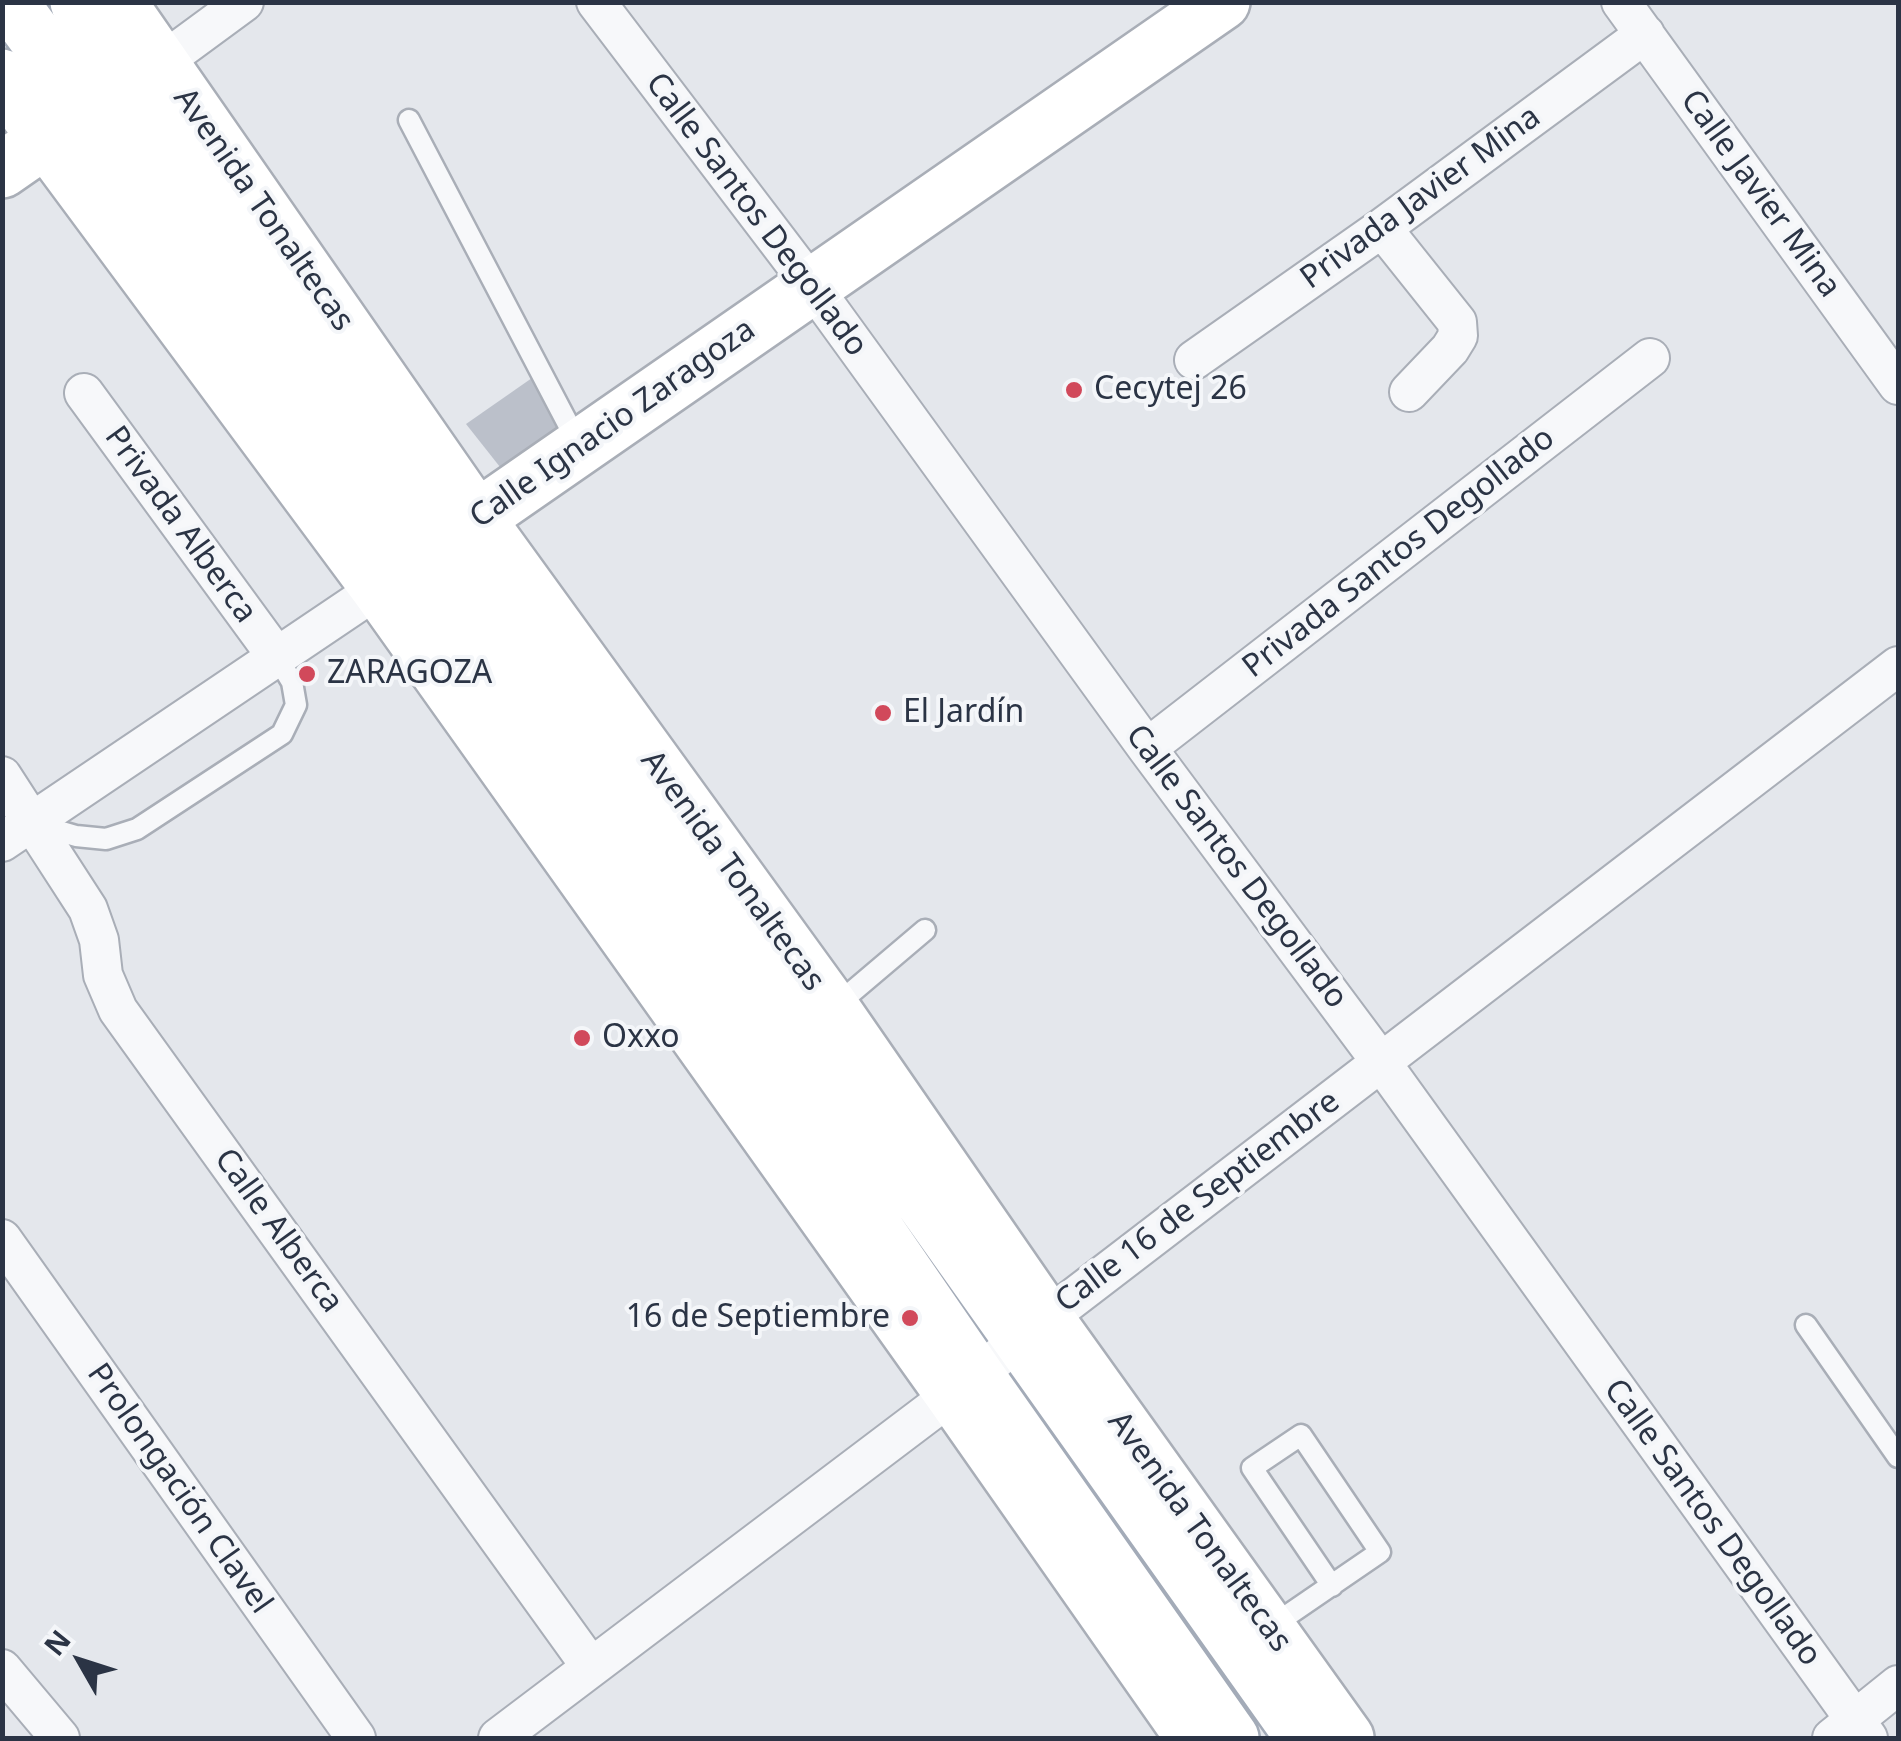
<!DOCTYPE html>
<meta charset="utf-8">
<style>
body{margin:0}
#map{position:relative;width:1901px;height:1741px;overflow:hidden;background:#e4e7ec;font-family:"Noto Sans",sans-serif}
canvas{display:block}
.frame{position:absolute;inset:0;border:5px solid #2b3445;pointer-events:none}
.north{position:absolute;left:30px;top:1611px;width:100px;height:100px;-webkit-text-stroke:8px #f4f6f9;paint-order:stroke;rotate:309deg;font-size:28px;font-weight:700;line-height:40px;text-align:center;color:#2b3445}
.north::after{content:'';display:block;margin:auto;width:35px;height:45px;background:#2b3445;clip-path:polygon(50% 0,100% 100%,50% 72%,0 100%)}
</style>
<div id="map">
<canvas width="1901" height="1741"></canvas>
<div class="frame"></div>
<div class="north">N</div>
</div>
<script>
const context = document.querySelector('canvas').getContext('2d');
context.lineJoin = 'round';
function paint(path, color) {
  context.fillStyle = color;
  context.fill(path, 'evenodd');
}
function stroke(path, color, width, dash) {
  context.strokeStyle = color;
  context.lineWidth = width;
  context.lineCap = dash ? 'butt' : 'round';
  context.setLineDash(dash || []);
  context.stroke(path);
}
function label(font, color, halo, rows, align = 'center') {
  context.font = font + ' "Noto Sans",sans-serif';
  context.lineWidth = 8;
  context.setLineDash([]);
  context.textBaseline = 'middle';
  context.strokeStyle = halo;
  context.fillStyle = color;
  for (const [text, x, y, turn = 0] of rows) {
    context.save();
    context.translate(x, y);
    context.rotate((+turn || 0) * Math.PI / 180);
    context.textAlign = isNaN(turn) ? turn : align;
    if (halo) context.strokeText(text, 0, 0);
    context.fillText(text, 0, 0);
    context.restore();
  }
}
paint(new Path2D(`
 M 532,378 L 564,429 L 500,467 L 466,424 Z`), '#bbc0ca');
const lane = new Path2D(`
 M 409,120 L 579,445
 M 38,825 L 76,836 L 106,839 L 137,829 L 282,734 L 296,705 L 292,682 L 277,657
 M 833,1008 L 925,930
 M 1806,1325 L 1898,1457
 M 1269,1628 L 1380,1552 L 1301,1435 L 1252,1468 L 1332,1586`);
const street = new Path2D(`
 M 596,2 L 812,286 L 1147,748 L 1381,1062 L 1868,1738
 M 1621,2 L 1898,385
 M 161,63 L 244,2
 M 1382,228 L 1457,322 L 1458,336 L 1450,349 L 1409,392
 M 1194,360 L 1382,228 L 1645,34
 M 84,393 L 277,657
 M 1147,748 L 1650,358
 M 2,776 L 88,909 L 99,940 L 103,975 L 118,1010 L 591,1667
 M 2,842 L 379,588
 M 2,1239 L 356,1738
 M 2,1669 L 60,1738
 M 498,1738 L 953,1394 L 1046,1319 L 1898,666
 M 1832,1738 L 1898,1685`);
const secondary = new Path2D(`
 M 118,2 L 477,519 L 832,1009 L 1046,1319 L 1346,1738
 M 2,77 L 46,139 L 379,588 L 953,1394 L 1194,1738
 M 2,170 L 74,120
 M 447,539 L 1222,2`);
const primary = new Path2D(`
 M 10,2 L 293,387 L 416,560 L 975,1374 L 1231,1738
 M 78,2 L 134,79 L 451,536 L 1304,1738`);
stroke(lane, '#a9aeb7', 25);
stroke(street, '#a9aeb7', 42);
stroke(secondary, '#a9aeb7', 60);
stroke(primary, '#a3abb8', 60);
stroke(lane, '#f7f8fa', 20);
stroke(street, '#f7f8fa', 38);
stroke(secondary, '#fff', 55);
stroke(primary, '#fff', 55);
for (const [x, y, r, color] of [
 [1074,390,10,"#d1495b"],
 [307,674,10,"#d1495b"],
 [883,713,10,"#d1495b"],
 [582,1038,10,"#d1495b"],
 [910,1318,10,"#d1495b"]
]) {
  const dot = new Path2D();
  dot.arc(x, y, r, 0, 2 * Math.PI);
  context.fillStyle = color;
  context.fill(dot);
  stroke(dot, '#f4f6f9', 4);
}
label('32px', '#2b3445', '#f4f6f9', [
 ["Calle Javier Mina",1760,194,54],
 ["Privada Javier Mina",1421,198,-36],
 ["Avenida Tonaltecas",263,210,55],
 ["Calle Santos Degollado",756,215,53],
 ["Calle Ignacio Zaragoza",613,424,-35],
 ["Privada Alberca",180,525,54],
 ["Privada Santos Degollado",1399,553,-38],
 ["Calle Santos Degollado",1236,867,53],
 ["Avenida Tonaltecas",732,871,54],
 ["Calle 16 de Septiembre",1198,1202,-37],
 ["Calle Alberca",278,1231,54],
 ["Prolongación Clavel",179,1489,55],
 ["Calle Santos Degollado",1712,1523,54],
 ["Avenida Tonaltecas",1199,1532,54]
]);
label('32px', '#2b3445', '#f4f6f9', [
 ["Cecytej 26",1094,390],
 ["ZARAGOZA",327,674],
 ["El Jardín",903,713],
 ["Oxxo",602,1038],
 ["16 de Septiembre",890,1318,"right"]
], 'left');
</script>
